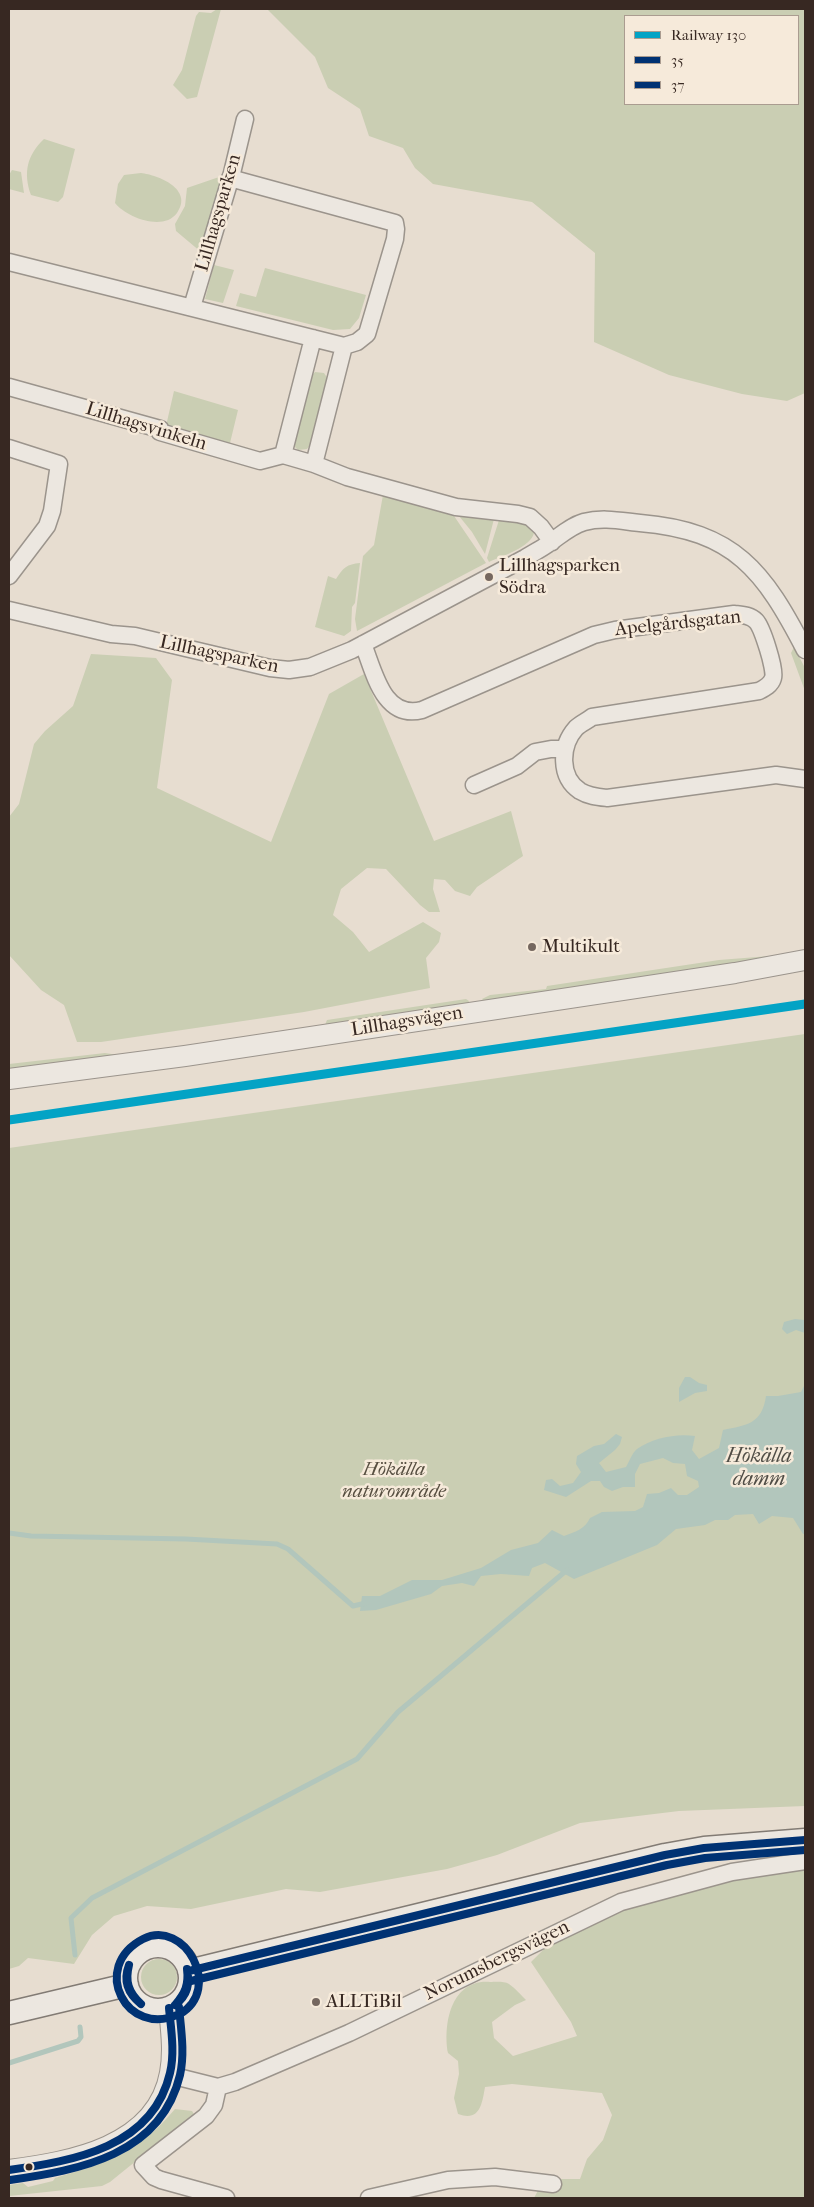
<!DOCTYPE html>
<meta charset="utf-8">
<style>
body{margin:0}
#map{position:relative;width:814px;height:2207px;overflow:hidden;background:#e7ddd0;font-family:"IM FELL French Canon",serif}
canvas{display:block}
.frame{position:absolute;inset:0;border:10px solid #372822;pointer-events:none}
.legend{position:absolute;left:624px;top:15px;width:175px;height:90px;box-sizing:border-box;background:#f6eada;border:1px solid #aa9c90;margin:0;padding:6px 9px;list-style:none;font-size:15px;color:#372822}
.legend li{display:flex;align-items:center;gap:10px;height:25px}
.legend b{width:25px;border:1px solid #aa9c90}
</style>
<div id="map">
<canvas width="814" height="2207"></canvas>
<div class="frame"></div>
<ul class="legend">
<li><b style="height:6px;background:#03a3c5"></b>Railway 130</li>
<li><b style="height:6px;background:#003273"></b>35</li>
<li><b style="height:6px;background:#003273"></b>37</li>
</ul>
</div>
<script>
const context = document.querySelector('canvas').getContext('2d');
context.lineJoin = 'round';
function paint(path, color) {
  context.fillStyle = color;
  context.fill(path, 'evenodd');
}
function stroke(path, color, width, dash) {
  context.strokeStyle = color;
  context.lineWidth = width;
  context.lineCap = dash ? 'butt' : 'round';
  context.setLineDash(dash || []);
  context.stroke(path);
}
function label(font, color, halo, rows, align = 'center') {
  context.font = font + ' "IM FELL French Canon",serif';
  context.lineWidth = 5;
  context.setLineDash([]);
  context.textBaseline = 'middle';
  context.strokeStyle = halo;
  context.fillStyle = color;
  for (const [text, x, y, turn = 0] of rows) {
    context.save();
    context.translate(x, y);
    context.rotate((+turn || 0) * Math.PI / 180);
    context.textAlign = isNaN(turn) ? turn : align;
    if (halo) context.strokeText(text, 0, 0);
    context.fillText(text, 0, 0);
    context.restore();
  }
}
paint(new Path2D(`
 M 217,9 L 221,9 L 197,97 L 187,99 L 173,85 L 182,70 L 196,16 L 199,12 L 211,13 Z
 M 267,9 L 805,9 L 805,393 L 787,401 L 742,394 L 669,375 L 594,342 L 595,253 L 532,202 L 433,184 L 415,168 L 403,148 L 369,136 L 360,109 L 328,88 L 315,57 ZM 625,16 L 798,16 L 798,104 L 625,104 Z
 M 44,139 L 75,149 L 63,197 L 58,202 L 31,195 C 23,173 27,155 44,139 Z
 M 12,170 L 21,172 L 24,193 L 9,189 L 9,175 Z
 M 141,173 C 158,175 194,189 177,213 C 163,232 126,217 115,203 L 118,184 L 124,175 Z
 M 222,176 L 224,178 L 201,252 L 176,231 L 175,224 L 185,206 L 187,188 Z
 M 214,265 L 234,270 L 223,303 L 205,299 Z
 M 265,268 L 366,295 L 359,318 L 350,329 L 333,330 L 236,306 L 240,293 L 256,297 Z
 M 315,372 L 324,373 L 328,379 L 311,444 L 307,449 L 298,450 L 293,445 L 310,378 Z
 M 174,391 L 238,410 L 230,443 L 166,426 Z
 M 383,495 L 452,513 L 486,563 L 357,631 L 355,619 L 363,556 L 374,545 Z
 M 459,516 L 494,519 L 485,554 L 472,532 Z
 M 499,520 L 528,524 L 534,533 C 531,547 502,556 489,562 L 487,558 Z
 M 360,563 L 355,603 L 352,607 L 351,631 L 344,636 L 315,627 L 328,576 L 336,579 C 343,568 347,564 360,563 Z
 M 794,647 L 805,668 L 805,691 L 791,653 Z
 M 91,654 L 156,658 L 172,680 L 157,788 L 271,842 L 329,694 L 364,674 L 434,841 L 511,811 L 523,856 L 477,887 L 470,896 L 455,891 L 445,880 L 434,879 L 433,889 L 440,912 L 429,912 L 420,905 L 386,869 L 367,868 L 341,889 L 333,915 L 353,932 L 369,952 L 423,922 L 441,933 L 439,942 L 426,958 L 430,988 L 304,1012 L 101,1042 L 77,1042 L 64,1005 L 41,990 L 9,955 L 9,817 L 19,804 L 34,744 L 45,731 L 73,706 Z
 M 795,954 L 484,1001 L 482,999 L 490,995 L 546,989 L 547,986 L 719,960 Z
 M 466,999 L 469,1001 L 468,1004 L 325,1025 L 327,1020 Z
 M 805,1034 L 805,1806 L 679,1811 L 580,1823 L 497,1855 L 447,1869 L 320,1892 L 286,1889 L 191,1909 L 147,1906 L 114,1916 L 92,1935 L 74,1964 L 28,1958 L 19,1966 L 9,1969 L 9,1148 Z
 M 105,1053 L 118,1055 L 9,1071 L 9,1064 Z
 M 805,1869 L 805,2198 L 534,2198 L 544,2179 L 580,2179 L 587,2159 L 603,2140 L 612,2115 L 602,2093 L 512,2084 L 485,2087 C 482,2104 480,2122 458,2114 L 454,2098 L 459,2074 L 458,2061 L 448,2053 C 443,2024 451,1979 490,1982 C 495,1982 504,1981 509,1984 C 515,1988 521,1995 526,2000 L 515,2005 L 492,2022 L 494,2038 L 513,2056 L 577,2036 L 571,2022 L 531,1962 L 544,1949 L 584,1928 L 631,1907 L 748,1876 Z
 M141 1977a18 18 0 1 1 36 0a18 18 0 1 1-36 0Z
 M 175,2109 L 192,2111 L 194,2114 L 110,2182 L 102,2186 L 9,2196 L 9,2185 L 23,2183 L 28,2187 L 53,2181 L 55,2178 C 109,2162 138,2153 175,2109 Z`), '#caceb3');
paint(new Path2D(`
 M 795,1319 L 805,1320 L 805,1333 L 796,1330 L 787,1334 L 782,1329 L 784,1322 Z
 M 685,1377 L 690,1377 L 699,1383 L 707,1385 L 707,1391 L 695,1393 L 679,1402 L 679,1388 Z
 M 805,1384 L 805,1534 L 803,1534 L 793,1518 L 772,1516 L 759,1524 L 753,1514 L 735,1515 L 728,1520 L 715,1520 L 705,1525 L 676,1529 L 657,1545 L 574,1579 L 545,1563 L 532,1568 L 529,1576 L 501,1574 L 481,1576 L 474,1586 L 462,1583 L 442,1586 L 431,1594 L 376,1610 L 360,1611 L 362,1596 L 380,1596 L 412,1580 L 442,1580 L 481,1568 L 511,1550 L 538,1543 L 552,1530 L 564,1536 C 575,1532 585,1529 590,1518 L 602,1512 L 635,1511 L 643,1507 L 647,1494 L 659,1493 L 671,1488 L 678,1495 L 687,1495 L 699,1487 L 698,1481 L 687,1476 L 685,1464 L 673,1463 L 663,1458 L 640,1464 L 635,1474 L 635,1487 L 623,1487 L 612,1491 L 604,1487 L 600,1481 L 591,1481 L 566,1497 L 544,1490 L 546,1480 L 552,1479 L 560,1486 L 573,1483 L 581,1472 L 576,1464 L 577,1456 L 594,1446 L 604,1444 L 616,1434 L 622,1437 L 620,1444 L 615,1450 L 599,1463 L 606,1472 L 626,1467 C 629,1462 632,1453 637,1449 C 652,1438 677,1433 695,1436 L 692,1450 L 699,1459 L 719,1448 L 723,1430 C 747,1425 762,1424 766,1396 L 778,1396 L 801,1392 Z`), '#b2c6bc');
stroke(new Path2D(`
 M 9,1533 L 31,1536 L 186,1539 L 277,1544 L 288,1549 L 353,1606 L 366,1603
 M 75,1955 L 71,1918 L 92,1898 L 357,1759 L 398,1712 L 567,1570
 M 9,2063 L 78,2041 L 81,2037 L 80,2027`), '#b2c6bc', 5);
const minor = new Path2D(`
 M 230,178 L 395,223 L 396,229 L 395,239 L 367,334 L 357,342 L 344,346
 M 9,262 L 344,346 L 314,464
 M 192,307 L 232,173 L 245,119
 M 9,387 L 160,429 L 160,432 L 260,461 L 283,455
 M 9,448 L 59,464 L 52,511 L 47,526 L 9,576
 M 283,455 L 314,464 L 347,477 L 456,507 L 518,514 L 530,517 L 541,527 L 552,542
 M 283,455 L 313,338
 M 9,610 L 111,634 L 135,636 L 270,668 L 289,670 L 310,667 L 352,650 L 525,558 C 533,553 541,549 548,544 C 560,536 570,526 584,522 C 603,517 621,521 640,523 C 735,531 764,571 805,650
 M 363,644 C 374,671 383,720 422,710 L 594,635 L 615,630 L 734,614 C 743,615 750,615 756,621 C 762,627 776,670 773,678 C 771,685 765,688 759,691 L 592,717 C 587,721 580,724 576,728 C 560,746 559,777 580,791 C 588,796 598,797 607,798 L 776,775 L 805,779
 M 474,785 L 517,766 L 535,752 L 551,749 L 565,749
 M 170,2075 L 218,2087 L 235,2082 L 349,2033 L 621,1902 L 732,1872 L 805,1861
 M 218,2087 L 214,2105 L 206,2116 L 143,2165 L 154,2177 L 161,2180 L 226,2198
 M 369,2198 L 448,2180 L 495,2177 L 553,2184`);
const tertiary = new Path2D(`
 M 9,1079 L 185,1056 L 735,973 L 805,960
 M 9,2170 C 70,2162 157,2147 170,2073 C 174,2052 171,2030 169,2008`);
const secondary = new Path2D(`
 M126 1978a32 32 0 1 1 64 0a32 32 0 1 1-64 0Z
 M 189,1971 L 665,1855 L 704,1848 L 805,1840
 M 9,2013 L 127,1985`);
stroke(minor, '#9b948c', 19);
stroke(tertiary, '#9b948c', 22);
stroke(secondary, '#827b74', 25);
stroke(minor, '#ece7e0', 16);
stroke(tertiary, '#ece7e0', 20);
stroke(secondary, '#ece7e0', 22);
stroke(new Path2D(`
 M 129,1965 C 125,1981 128,1992 141,2004
 M 129,1965 C 123,1981 127,1993 141,2004
 M 189,1971 L 665,1855 L 704,1848 L 805,1840
 M 175,2005 C 185,1993 189,1985 187,1969
 M 175,2005 C 188,1995 190,1984 187,1969
 M 9,2170 C 74,2161 153,2147 170,2073 C 175,2052 171,2029 169,2008`), '#003273', 8);
stroke(new Path2D(`
 M 191,1981 L 667,1865 L 705,1858 L 805,1850
 M 179,2014 C 127,2039 89,1967 143,1939 C 185,1918 223,1989 180,2014
 M 10,2180 C 80,2170 161,2155 180,2075 C 185,2053 181,2029 179,2007`), '#003273', 8);
stroke(new Path2D(`
 M 9,1120 L 805,1004`), '#03a3c5', 9);
for (const [x, y, r, color] of [
 [489,577,5,"#75675f"],
 [532,947,5,"#75675f"],
 [316,2002,5,"#75675f"],
 [29,2167,4.5,"#372822"]
]) {
  const dot = new Path2D();
  dot.arc(x, y, r, 0, 2 * Math.PI);
  context.fillStyle = color;
  context.fill(dot);
  stroke(dot, '#f6eada', 2);
}
label('19px', '#372822', '#f6eada', [
 ["Lillhagsparken",219,213,-74],
 ["Lillhagsvinkeln",146,427,17],
 ["Apelgårdsgatan",678,624,-6],
 ["Lillhagsparken",219,655,12],
 ["Lillhagsvägen",407,1022,-9],
 ["Norumsbergsvägen",497,1961,-26]
]);
label('19px', '#372822', '#f6eada', [
 ["Lillhagsparken",499,566],
 ["Södra",499,588],
 ["Multikult",542,947],
 ["ALLTiBil",326,2002]
], 'left');
label('italic 19px', '#564e40', '#f6eada', [
 ["Hökälla",394,1470],
 ["naturområde",394,1492]
]);
label('italic 20px', '#504d46', '#f6eada', [
 ["Hökälla",759,1457],
 ["damm",759,1480]
]);
</script>
